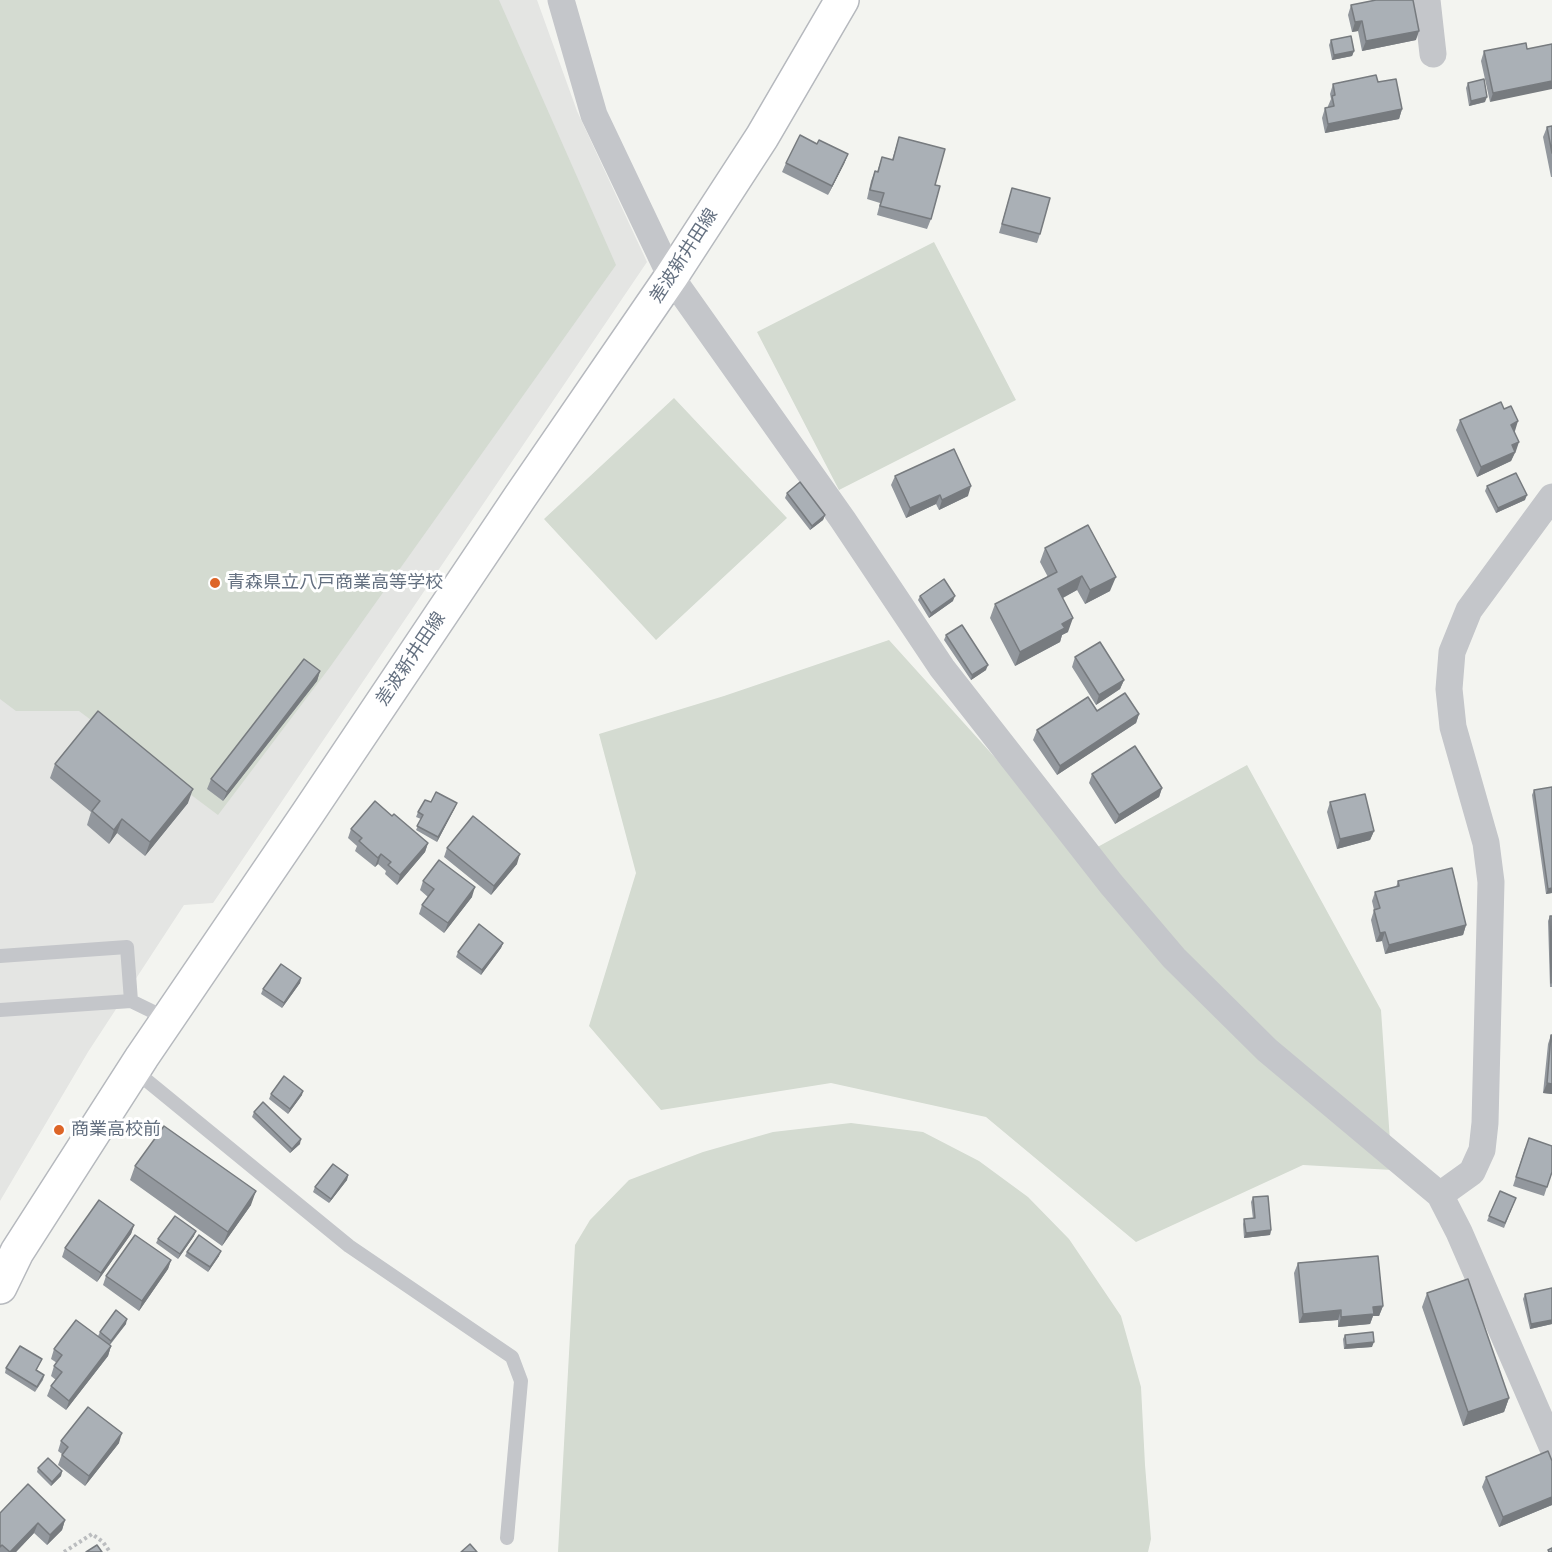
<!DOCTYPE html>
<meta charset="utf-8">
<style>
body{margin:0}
canvas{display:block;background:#f3f4f0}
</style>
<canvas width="1552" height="1552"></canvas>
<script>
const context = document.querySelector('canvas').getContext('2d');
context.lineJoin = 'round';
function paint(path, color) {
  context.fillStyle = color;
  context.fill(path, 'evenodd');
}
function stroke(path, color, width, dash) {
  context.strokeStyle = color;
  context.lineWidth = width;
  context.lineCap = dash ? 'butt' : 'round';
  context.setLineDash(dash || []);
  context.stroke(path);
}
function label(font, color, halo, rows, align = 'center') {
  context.font = font + ' Karla,"Noto Sans JP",sans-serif';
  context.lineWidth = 6;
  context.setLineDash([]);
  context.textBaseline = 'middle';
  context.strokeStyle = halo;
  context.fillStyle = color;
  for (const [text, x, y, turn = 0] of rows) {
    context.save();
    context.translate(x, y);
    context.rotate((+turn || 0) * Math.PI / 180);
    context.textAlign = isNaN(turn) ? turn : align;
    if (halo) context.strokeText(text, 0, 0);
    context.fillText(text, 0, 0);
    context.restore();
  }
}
paint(new Path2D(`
 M 0,0 L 537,0 L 577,111 L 647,262 L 213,903 L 184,905 L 88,1052 L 0,1201 Z`), '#e4e5e3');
paint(new Path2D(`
 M 0,0 L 499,0 L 616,265 L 330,667 L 218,815 L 79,711 L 16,711 L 0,699 Z
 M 934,242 L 1016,400 L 839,490 L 757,332 Z
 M 674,398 L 787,518 L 656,640 L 544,519 Z
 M 889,640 L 1083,855 L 1247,765 L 1381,1010 L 1392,1170 L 1303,1165 L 1136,1242 L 986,1117 L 831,1083 L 661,1110 L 589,1026 L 636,873 L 599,734 L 724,696 Z
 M 851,1123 L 923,1132 L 979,1161 L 1028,1197 L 1069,1239 L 1121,1316 L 1141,1387 L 1145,1465 L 1151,1539 L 1148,1552 L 558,1552 L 575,1245 L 590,1220 L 629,1180 L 703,1152 L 773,1132 Z`), '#d4dbd1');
const secondary = new Path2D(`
 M 0,1287 L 17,1252 L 142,1057 L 308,813 L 520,497 L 671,277 L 762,137 L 842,0`);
stroke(secondary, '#b6b9be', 36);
stroke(new Path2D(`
 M 64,1552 L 92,1534 L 103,1542 L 110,1552`), '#bbbdbf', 4, [3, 3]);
stroke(new Path2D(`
 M 0,956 L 127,947 L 131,1001
 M 0,1010 L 131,1001 L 168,1019
 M 134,1070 L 349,1246 L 512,1357 L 521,1381 L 507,1538`), '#c4c6ca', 14);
stroke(new Path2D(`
 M 561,0 L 594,115 L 671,277 L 843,520 L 942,668 L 1111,884 L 1174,958 L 1267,1050 L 1440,1195 L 1459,1232 L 1552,1446
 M 1427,0 L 1433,54
 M 1440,1195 L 1472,1172 L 1482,1150 L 1485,1123 L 1491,882 L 1486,843 L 1453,727 L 1449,689 L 1452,652 L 1469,610 L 1552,497`), '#c4c6ca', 27);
stroke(secondary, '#fff', 33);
paint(new Path2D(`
 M 1351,5 L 1416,40 L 1362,51 L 1358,31 L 1352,32 L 1348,15 Z
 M 1331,40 L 1354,51 L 1352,56 L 1332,60 L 1329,45 Z
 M 1526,43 L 1490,102 L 1481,61 L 1484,51 Z
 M 1378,82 L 1402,109 L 1399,119 L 1325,133 L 1322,118 L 1325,108 L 1328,108 L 1328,106 L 1331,99 L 1330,94 L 1333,84 Z
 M 1468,83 L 1485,102 L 1469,106 L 1466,88 Z
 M 1552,126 L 1552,177 L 1551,177 L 1543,137 L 1547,127 Z
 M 899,137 L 935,185 L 931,219 L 927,229 L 877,215 L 880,203 L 867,199 L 871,181 L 875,171 L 877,172 L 882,157 L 892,160 Z
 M 817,144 L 848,154 L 844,164 L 828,195 L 782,172 L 786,163 Z
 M 1012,188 L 1040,234 L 1037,243 L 999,233 Z
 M 1460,420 L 1515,431 L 1516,451 L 1511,461 L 1477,477 L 1456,430 Z
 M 895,476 L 968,496 L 939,510 L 936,504 L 906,518 L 891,485 Z
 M 1487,486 L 1525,500 L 1496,513 L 1485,491 Z
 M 787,493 L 825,515 L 823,520 L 810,530 L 785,498 Z
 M 1045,548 L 1110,591 L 1085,604 L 1077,590 L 1063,598 L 1068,632 L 1062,635 L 1060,642 L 1015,666 L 990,618 L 995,604 L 1048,577 L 1040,562 Z
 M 920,596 L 953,601 L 929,618 L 918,600 Z
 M 946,635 L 986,670 L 971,680 L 944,640 Z
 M 1075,657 L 1124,680 L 1120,689 L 1096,705 L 1072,667 Z
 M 320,671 L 317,681 L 223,801 L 207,789 L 211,779 Z
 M 1139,714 L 1136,723 L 1057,775 L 1033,740 L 1037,730 Z
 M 55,764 L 188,803 L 145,856 L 117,833 L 109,844 L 87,825 L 91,812 L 50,778 Z
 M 1092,774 L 1162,788 L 1159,797 L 1115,824 L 1089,783 Z
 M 1534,790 L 1552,893 L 1546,894 L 1532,795 Z
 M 431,802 L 457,803 L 437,842 L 416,830 L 421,819 L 416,817 L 418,812 Z
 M 1330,802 L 1374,831 L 1370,840 L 1337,849 L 1327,812 Z
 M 392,816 L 428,843 L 425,852 L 397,885 L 385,874 L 386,871 L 378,864 L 375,867 L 355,851 L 357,846 L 348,838 L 351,829 Z
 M 447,848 L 517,864 L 491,895 L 444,857 Z
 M 423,881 L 472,897 L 444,933 L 419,914 L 422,905 L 428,897 L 420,890 Z
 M 1398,881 L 1466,925 L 1463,935 L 1385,954 L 1382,941 L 1376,942 L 1371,920 L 1374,910 L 1372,901 L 1375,892 L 1396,887 Z
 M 1550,916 L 1552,916 L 1552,987 L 1550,987 L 1548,921 Z
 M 503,943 L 501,948 L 481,975 L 456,957 L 458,952 Z
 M 301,978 L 300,983 L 282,1008 L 261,994 L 263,989 Z
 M 1551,1035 L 1552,1094 L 1543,1093 L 1548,1044 Z
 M 271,1094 L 302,1095 L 288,1114 L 269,1099 Z
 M 254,1112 L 300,1144 L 290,1153 L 252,1117 Z
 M 1525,1148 L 1552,1172 L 1544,1196 L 1513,1186 Z
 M 135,1166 L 251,1205 L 222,1246 L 130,1180 Z
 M 348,1175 L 347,1180 L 329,1203 L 313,1192 L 315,1187 Z
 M 1253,1197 L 1271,1230 L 1270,1235 L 1244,1238 L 1243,1224 L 1244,1219 L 1253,1219 L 1251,1202 Z
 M 1516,1198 L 1504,1228 L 1487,1221 L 1489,1216 Z
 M 134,1225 L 131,1234 L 97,1282 L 62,1257 L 65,1248 Z
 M 194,1236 L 178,1259 L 156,1243 L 158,1239 Z
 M 187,1252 L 219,1256 L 208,1272 L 185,1256 Z
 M 171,1260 L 168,1269 L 139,1311 L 103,1285 L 106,1276 Z
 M 1298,1263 L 1383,1306 L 1379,1316 L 1373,1316 L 1370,1324 L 1338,1327 L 1338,1320 L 1299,1323 L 1294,1273 Z
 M 1552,1288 L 1552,1324 L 1530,1329 L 1523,1299 L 1525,1294 Z
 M 1427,1293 L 1509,1398 L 1504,1412 L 1463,1426 L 1422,1307 Z
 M 126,1324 L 110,1345 L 111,1346 L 108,1356 L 66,1410 L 47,1396 L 51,1386 L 56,1380 L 51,1376 L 54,1366 L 57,1363 L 51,1359 L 54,1349 L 98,1336 L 100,1332 Z
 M 1345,1335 L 1372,1347 L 1344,1349 L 1343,1339 Z
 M 42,1359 L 36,1371 L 44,1375 L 43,1380 L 35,1392 L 5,1373 L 6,1368 Z
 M 61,1441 L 119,1443 L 85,1486 L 58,1465 L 62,1454 L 58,1451 Z
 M 1552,1461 L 1552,1505 L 1499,1527 L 1482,1487 L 1486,1477 Z
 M 38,1468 L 62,1471 L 61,1476 L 51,1486 L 37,1472 Z
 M 0,1513 L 65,1520 L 62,1530 L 47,1545 L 34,1533 L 16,1552 L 0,1552 Z`), '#92979d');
paint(new Path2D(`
 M 1362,21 L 1358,31 L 1352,32 L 1355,22 Z
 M 1419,31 L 1416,40 L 1362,51 L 1366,41 Z
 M 1354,51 L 1352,56 L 1332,60 L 1334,55 Z
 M 1552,81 L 1552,89 L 1490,102 L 1493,93 Z
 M 1487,97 L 1485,102 L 1469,106 L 1471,101 Z
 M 1402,109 L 1399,119 L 1325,133 L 1328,124 Z
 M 848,154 L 844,164 L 828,195 L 832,186 Z
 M 1518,421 L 1515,431 L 1508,434 L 1511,425 Z
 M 1519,442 L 1516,451 L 1510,454 L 1515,452 L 1511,461 L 1477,477 L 1481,467 L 1512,445 Z
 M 971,486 L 968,496 L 939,510 L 942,500 Z
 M 940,495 L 936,504 L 906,518 L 910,508 Z
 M 1527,495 L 1525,500 L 1496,513 L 1498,508 Z
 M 825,515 L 823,520 L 810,530 L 812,526 Z
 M 1082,576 L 1077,590 L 1053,603 L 1058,589 Z
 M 1116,577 L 1110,591 L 1085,604 L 1090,590 Z
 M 955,596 L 953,601 L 929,618 L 931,613 Z
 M 1073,618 L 1068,632 L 1062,635 L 1060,642 L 1015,666 L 1020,652 L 1062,624 Z
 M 988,665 L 986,670 L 971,680 L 972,675 Z
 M 320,671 L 317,681 L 223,801 L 227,792 Z
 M 1124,680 L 1120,689 L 1096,705 L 1099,695 Z
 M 1139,714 L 1136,723 L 1057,775 L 1060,766 Z
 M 1162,788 L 1159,797 L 1115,824 L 1119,815 Z
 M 193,789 L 188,803 L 145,856 L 150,842 Z
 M 457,803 L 455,808 L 437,842 L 438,837 Z
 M 122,819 L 117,833 L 109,844 L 114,830 Z
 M 1374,831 L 1370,840 L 1337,849 L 1340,839 Z
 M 428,843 L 425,852 L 397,885 L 400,875 Z
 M 381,854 L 378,864 L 375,867 L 378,858 Z
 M 520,854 L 517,864 L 491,895 L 494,886 Z
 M 475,887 L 472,897 L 444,933 L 448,923 Z
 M 1552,888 L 1552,893 L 1546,894 L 1548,889 Z
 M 1466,925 L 1463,935 L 1385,954 L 1389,945 Z
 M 1385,932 L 1382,941 L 1376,942 L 1380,933 Z
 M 503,943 L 501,948 L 481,975 L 482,970 Z
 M 301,978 L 300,983 L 282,1008 L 284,1003 Z
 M 1547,1083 L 1552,1084 L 1552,1094 L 1543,1093 Z
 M 303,1091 L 302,1095 L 288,1114 L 290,1109 Z
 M 301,1139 L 300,1144 L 290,1153 L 292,1149 Z
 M 348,1175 L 347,1180 L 329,1203 L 331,1199 Z
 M 256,1191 L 251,1205 L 222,1246 L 228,1232 Z
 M 134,1225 L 131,1234 L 97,1282 L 101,1273 Z
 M 1271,1230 L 1270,1235 L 1244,1238 L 1246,1233 Z
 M 196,1231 L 194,1236 L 178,1259 L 180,1254 Z
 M 221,1251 L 219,1256 L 208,1272 L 210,1267 Z
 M 171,1260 L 168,1269 L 139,1311 L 142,1301 Z
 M 1383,1306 L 1379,1316 L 1373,1316 L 1370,1324 L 1338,1327 L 1341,1317 L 1373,1307 Z
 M 1341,1310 L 1338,1320 L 1299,1323 L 1303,1314 Z
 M 127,1319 L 126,1324 L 109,1345 L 111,1341 Z
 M 1552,1320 L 1552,1324 L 1530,1329 L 1531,1324 Z
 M 1374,1342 L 1372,1347 L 1344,1349 L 1346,1345 Z
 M 111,1346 L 108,1356 L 66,1410 L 69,1401 Z
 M 1509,1398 L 1504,1412 L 1463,1426 L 1468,1412 Z
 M 122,1433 L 119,1443 L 85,1486 L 89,1476 Z
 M 62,1471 L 61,1476 L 51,1486 L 52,1482 Z
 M 1552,1497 L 1552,1505 L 1499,1527 L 1503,1517 Z
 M 65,1520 L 62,1530 L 47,1545 L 50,1535 Z
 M 38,1523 L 34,1533 L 16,1552 L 10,1552 Z`), '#777b7f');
const building = new Path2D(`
 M 1376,0 L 1413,0 L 1419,31 L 1366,41 L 1362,21 L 1355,22 L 1351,5 Z
 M 1351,36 L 1354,51 L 1334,55 L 1331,40 Z
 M 1526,43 L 1527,49 L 1552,44 L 1552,81 L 1493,93 L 1484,51 Z
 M 1376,75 L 1378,82 L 1396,79 L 1402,109 L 1328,124 L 1325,108 L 1334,106 L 1332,96 L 1335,95 L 1333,84 Z
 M 1484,79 L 1487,97 L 1471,101 L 1468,83 Z
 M 1552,126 L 1552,153 L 1547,127 Z
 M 800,135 L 817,144 L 819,140 L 848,154 L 832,186 L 786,163 Z
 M 899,137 L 945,149 L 935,185 L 940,186 L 931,219 L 880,206 L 884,193 L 870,190 L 875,171 L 878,172 L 882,157 L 893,160 Z
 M 1012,188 L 1050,198 L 1040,234 L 1002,224 Z
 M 1501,402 L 1504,409 L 1511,406 L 1518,421 L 1511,425 L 1519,442 L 1512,445 L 1515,452 L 1481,467 L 1460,420 Z
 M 954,449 L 971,486 L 942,500 L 940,495 L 910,508 L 895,476 Z
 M 1516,473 L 1527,495 L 1498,508 L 1487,486 Z
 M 800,482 L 825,515 L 812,526 L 787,493 Z
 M 1088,525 L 1116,577 L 1090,590 L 1082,576 L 1058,589 L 1073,618 L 1062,624 L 1065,628 L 1020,652 L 995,604 L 1057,572 L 1045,548 Z
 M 944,579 L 955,596 L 931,613 L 920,596 Z
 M 962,625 L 988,665 L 972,675 L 946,635 Z
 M 1100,642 L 1124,680 L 1099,695 L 1075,657 Z
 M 304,659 L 320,671 L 227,792 L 211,779 Z
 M 1125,693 L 1139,714 L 1060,766 L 1037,730 L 1088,697 L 1097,711 Z
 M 98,711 L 193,789 L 150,842 L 122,819 L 114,830 L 92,811 L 100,801 L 55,764 Z
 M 1135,746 L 1162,788 L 1119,815 L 1092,774 Z
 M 1552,787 L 1552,888 L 1548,889 L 1534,790 Z
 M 436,792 L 457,803 L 438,837 L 417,826 L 423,815 L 418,812 L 425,800 L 431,802 Z
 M 1365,794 L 1374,831 L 1340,839 L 1330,802 Z
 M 375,801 L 392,816 L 394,814 L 428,843 L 400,875 L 388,865 L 391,862 L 381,854 L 378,858 L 359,841 L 362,838 L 351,829 Z
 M 473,816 L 520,854 L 494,886 L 447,848 Z
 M 439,860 L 475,887 L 448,923 L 422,905 L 434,889 L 423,881 Z
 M 1452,868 L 1466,925 L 1389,945 L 1385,932 L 1380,933 L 1374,910 L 1380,908 L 1375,892 L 1399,886 L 1398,881 Z
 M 1550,916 L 1552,916 L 1551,983 Z
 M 479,924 L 503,943 L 482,970 L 458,952 Z
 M 281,964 L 301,978 L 284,1003 L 263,989 Z
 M 1551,1035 L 1552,1035 L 1552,1084 L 1547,1083 Z
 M 284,1076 L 303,1091 L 290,1109 L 271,1094 Z
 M 263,1102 L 301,1139 L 292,1149 L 254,1112 Z
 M 164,1126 L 256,1191 L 228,1232 L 135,1166 Z
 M 1529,1138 L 1552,1146 L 1552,1172 L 1547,1187 L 1516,1177 Z
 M 333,1164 L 348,1175 L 331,1199 L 315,1187 Z
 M 1500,1191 L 1516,1198 L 1505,1223 L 1489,1216 Z
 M 1268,1196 L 1271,1230 L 1246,1233 L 1244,1219 L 1255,1218 L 1253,1197 Z
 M 99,1200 L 134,1225 L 101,1273 L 65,1248 Z
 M 175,1216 L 196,1231 L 180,1254 L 158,1239 Z
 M 135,1235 L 171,1260 L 142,1301 L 106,1276 Z
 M 199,1235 L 221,1251 L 210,1267 L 187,1252 Z
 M 1378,1256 L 1383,1306 L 1373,1307 L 1374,1314 L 1341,1317 L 1341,1310 L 1303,1314 L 1298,1263 Z
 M 1468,1279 L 1509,1398 L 1468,1412 L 1427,1293 Z
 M 1552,1288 L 1552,1320 L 1531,1324 L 1525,1294 Z
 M 116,1310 L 127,1319 L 111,1341 L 100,1332 Z
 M 76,1320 L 111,1346 L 69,1401 L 51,1386 L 62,1372 L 54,1366 L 62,1355 L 54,1349 Z
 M 1373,1332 L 1374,1342 L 1346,1345 L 1345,1335 Z
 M 20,1346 L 42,1359 L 36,1370 L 44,1375 L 37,1387 L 6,1368 Z
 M 88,1407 L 122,1433 L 89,1476 L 62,1455 L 68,1447 L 61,1441 Z
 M 1548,1451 L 1552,1461 L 1552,1497 L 1503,1517 L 1486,1477 Z
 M 48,1458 L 62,1471 L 52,1482 L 38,1468 Z
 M 28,1484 L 65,1520 L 50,1535 L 38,1523 L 10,1552 L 2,1545 L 0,1547 L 0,1513 Z
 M 470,1544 L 477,1552 L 461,1552 Z
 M 97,1545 L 102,1552 L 86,1552 Z
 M 1552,1548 L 1552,1552 L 1549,1552 L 1548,1550 Z`);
paint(building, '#aab0b6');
stroke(building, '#777b7f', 1.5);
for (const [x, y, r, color] of [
 [215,583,6,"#dd6527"],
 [59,1130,6,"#dd6527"]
]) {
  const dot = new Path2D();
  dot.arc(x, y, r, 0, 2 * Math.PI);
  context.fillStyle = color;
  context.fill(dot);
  stroke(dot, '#fff', 2);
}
label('18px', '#647080', '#fff', [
 ["差波新井田線",684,256,-57],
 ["差波新井田線",411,659,-56]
]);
label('18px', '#647080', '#fff', [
 ["青森県立八戸商業高等学校",227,583],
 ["商業高校前",71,1130]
], 'left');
</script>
